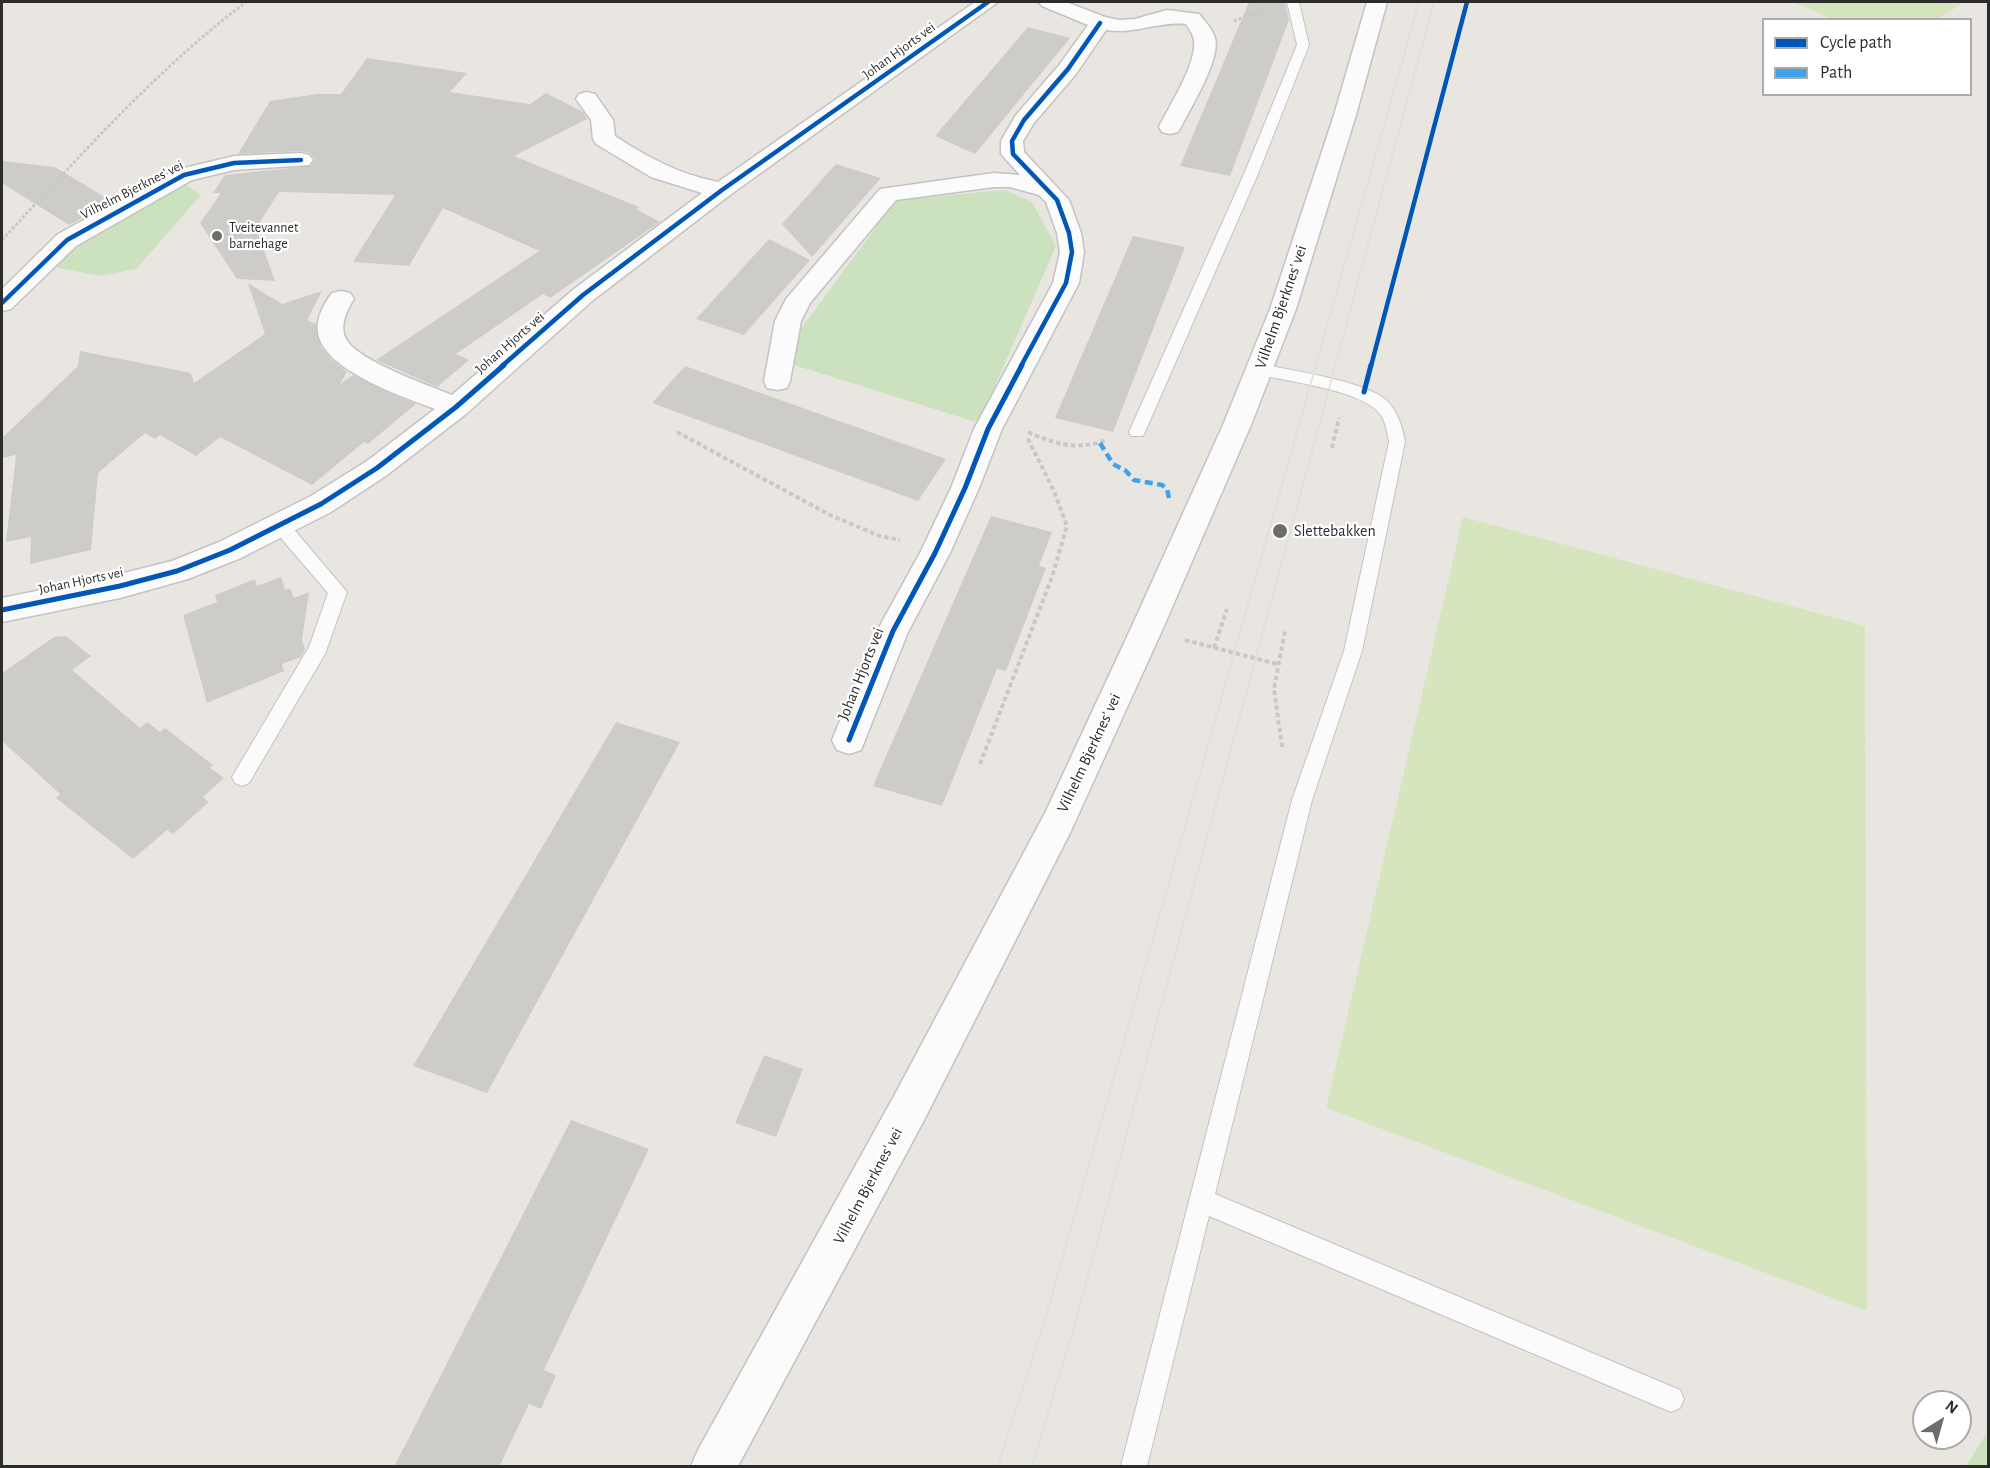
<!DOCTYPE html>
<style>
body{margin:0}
#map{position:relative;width:1990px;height:1468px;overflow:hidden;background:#e9e6e2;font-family:"Alegreya Sans",sans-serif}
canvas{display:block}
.frame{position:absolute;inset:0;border:3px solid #2c2c2c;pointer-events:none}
.legend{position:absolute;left:1762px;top:18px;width:210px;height:78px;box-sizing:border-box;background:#fff;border:2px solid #ababab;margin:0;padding:8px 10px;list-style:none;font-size:18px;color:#2c2c2c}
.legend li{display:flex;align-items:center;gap:12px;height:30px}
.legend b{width:30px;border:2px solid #ababab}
.north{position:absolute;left:1912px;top:1390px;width:60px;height:60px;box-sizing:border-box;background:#fff;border:2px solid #ababab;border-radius:50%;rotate:37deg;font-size:16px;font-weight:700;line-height:24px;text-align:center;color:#2c2c2c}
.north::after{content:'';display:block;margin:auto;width:21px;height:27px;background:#6e6d6c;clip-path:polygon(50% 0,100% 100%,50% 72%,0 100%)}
</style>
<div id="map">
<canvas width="1990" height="1468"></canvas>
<div class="frame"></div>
<ul class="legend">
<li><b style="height:8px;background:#0057b8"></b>Cycle path</li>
<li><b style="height:8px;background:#3ea3eb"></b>Path</li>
</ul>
<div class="north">N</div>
</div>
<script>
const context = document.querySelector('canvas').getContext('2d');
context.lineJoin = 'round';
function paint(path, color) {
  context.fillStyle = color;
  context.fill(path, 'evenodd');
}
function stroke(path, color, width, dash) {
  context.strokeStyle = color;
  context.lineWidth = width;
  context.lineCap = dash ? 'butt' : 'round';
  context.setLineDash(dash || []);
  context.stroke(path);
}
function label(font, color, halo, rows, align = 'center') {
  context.font = font + ' "Alegreya Sans",sans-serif';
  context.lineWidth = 4.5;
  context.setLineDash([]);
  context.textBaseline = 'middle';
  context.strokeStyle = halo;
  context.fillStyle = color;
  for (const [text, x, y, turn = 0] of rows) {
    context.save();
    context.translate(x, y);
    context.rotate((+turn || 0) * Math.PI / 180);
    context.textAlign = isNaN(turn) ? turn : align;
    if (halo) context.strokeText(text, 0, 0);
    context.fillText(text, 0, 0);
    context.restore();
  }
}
paint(new Path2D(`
 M 183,183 L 201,195 L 136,269 L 101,276 L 50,266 L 87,234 Z
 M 1005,190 L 1032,202 L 1056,246 L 979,423 L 778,360 L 896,200 Z
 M 1988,1431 L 1988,1466 L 1966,1466 Z`), '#cce2be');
paint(new Path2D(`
 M 1793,2 L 1965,2 L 1936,20 L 1832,19 Z
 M 1463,517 L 1865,626 L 1867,1311 L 1326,1108 Z`), '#d5e5bd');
paint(new Path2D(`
 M 1249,2 L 1285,2 L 1289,20 L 1230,176 L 1180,166 Z
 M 1028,27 L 1070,38 L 975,154 L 935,136 Z
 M 367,58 L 467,73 L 450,92 L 530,104 L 546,93 L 583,112 L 587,119 L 514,156 L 639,207 L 636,209 L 660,222 L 550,298 L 543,294 L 456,354 L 469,360 L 437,387 L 376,360 L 539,251 L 443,208 L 409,266 L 353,262 L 395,195 L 279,192 L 256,228 L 275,281 L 237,279 L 200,223 L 221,193 L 213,193 L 225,175 L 311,166 L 315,159 L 310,153 L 302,151 L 238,154 L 270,101 L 317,94 L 341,94 Z
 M 2,161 L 55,167 L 113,202 L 69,225 L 2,183 Z
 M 836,164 L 881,178 L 812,257 L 782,224 Z
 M 1133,236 L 1185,247 L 1113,432 L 1055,418 Z
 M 769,239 L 810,260 L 744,335 L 696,319 Z
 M 248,283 L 282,304 L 322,291 L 307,320 L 316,324 L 321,347 L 332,360 L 347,372 L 340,384 L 353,375 L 416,404 L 368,444 L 364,442 L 312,485 L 220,437 L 196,456 L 160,435 L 155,439 L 145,433 L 98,473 L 91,550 L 30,564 L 31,537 L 6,542 L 16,455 L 2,458 L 2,438 L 78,366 L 80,351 L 191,373 L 194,383 L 265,334 Z
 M 685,366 L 946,459 L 918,501 L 652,403 Z
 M 991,516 L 1052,532 L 1039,566 L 1046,568 L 1006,671 L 997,669 L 942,806 L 873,786 Z
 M 281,577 L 285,590 L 290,588 L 294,598 L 309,592 L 302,640 L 305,649 L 301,657 L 282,664 L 284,671 L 207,703 L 183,615 L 217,602 L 215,595 L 255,579 L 257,586 Z
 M 66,636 L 91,656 L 72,670 L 140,728 L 147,722 L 160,732 L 165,728 L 213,765 L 210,768 L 224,778 L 203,797 L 209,802 L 173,834 L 167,830 L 133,859 L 56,798 L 60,794 L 2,741 L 2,673 L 54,637 Z
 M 616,722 L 680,742 L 487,1093 L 413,1066 Z
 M 764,1055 L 803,1069 L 776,1137 L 735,1123 Z
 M 571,1120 L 649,1149 L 544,1370 L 556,1375 L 541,1409 L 529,1404 L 499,1467 L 394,1467 Z`), '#ceccc9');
const service = new Path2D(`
 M 1287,2 L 1299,2 L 1309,45 L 1258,174 L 1145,432 L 1143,436 L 1131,436 L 1129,432 L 1244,174 L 1297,45 Z
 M 1260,364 C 1290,370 1365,381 1386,400 C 1398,411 1402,426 1405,442 L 1362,651 L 1312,800 L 1215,1194 L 1680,1390 L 1684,1399 L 1680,1408 L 1671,1412 L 1209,1216 L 1147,1466 L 1121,1466 L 1292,800 L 1344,651 L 1389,442 C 1387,433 1386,423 1381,415 C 1362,389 1286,382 1254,373 L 1252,369 L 1254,365 Z
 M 280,518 L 286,520 L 347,592 L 325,654 L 249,783 L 242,786 L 235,783 L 232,777 L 309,647 L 328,593 L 274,530 L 271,525 L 274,520 Z`);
const minor = new Path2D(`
 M 975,2 L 998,2 L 730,195 L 592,301 L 466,414 L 387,475 L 331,512 L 241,558 L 188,579 L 120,598 L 2,622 L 2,598 L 120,574 L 172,561 L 219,542 L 311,496 L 367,461 L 435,409 C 404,397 322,370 318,332 C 316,317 324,304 332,293 L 341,291 L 350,293 L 354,299 C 347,310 339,326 346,339 C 358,361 428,385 452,395 L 574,289 L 702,193 L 651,177 L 596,144 L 593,139 L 591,120 L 576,99 L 579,94 L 587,92 L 595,94 L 613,120 L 615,136 C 648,158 679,174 718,182 Z
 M 1039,2 L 1066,2 L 1105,17 L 1119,20 L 1135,19 L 1167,10 L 1199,14 C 1205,21 1212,29 1215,38 C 1221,59 1191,107 1181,127 L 1178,132 L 1170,134 L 1162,132 L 1159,127 C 1169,106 1197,64 1194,40 C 1193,34 1189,29 1186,24 C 1158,21 1134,35 1106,30 L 1076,74 L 1034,123 L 1023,141 L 1024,152 L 1069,200 L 1081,233 L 1084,252 L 1079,283 L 1002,429 L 979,488 L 950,553 L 908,632 L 861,750 L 849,754 L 837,750 L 832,740 L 877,631 L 921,551 L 951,488 L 974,429 L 1053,283 L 1060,252 L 1057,233 L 1046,202 L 1039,195 L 1010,187 L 994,187 L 896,200 L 810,303 L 801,321 L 790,381 L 787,388 L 777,390 L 767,388 L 764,381 L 775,321 L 786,299 L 880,189 L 994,173 L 1020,175 L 1001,154 L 1001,141 L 1016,115 L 1060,64 L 1088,25 L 1042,6 Z
 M 301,153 L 309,155 L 313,160 L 309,165 L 234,170 L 192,180 L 76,246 L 11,309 L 2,311 L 2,289 L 58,234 L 176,170 L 234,156 Z`);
const secondary = new Path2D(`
 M 1367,2 L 1387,2 L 1356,115 L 1296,309 L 1251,425 L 1164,626 L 1070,833 L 922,1124 L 738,1466 L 691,1466 L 698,1450 L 894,1096 L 1046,811 L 1132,626 L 1223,425 L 1270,309 L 1334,115 Z`);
stroke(service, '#c4c2c2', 2);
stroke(minor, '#c4c2c2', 3);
stroke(secondary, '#c4c2c2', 3);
stroke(new Path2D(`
 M 1234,21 L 1263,9
 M 2,240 C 80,156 155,71 246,2`), '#c8c8c7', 3, [3, 2]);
stroke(new Path2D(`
 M 677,432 L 830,515 L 880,536 L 900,540
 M 1028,432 C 1054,444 1078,451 1106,440
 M 1332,448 L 1339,418
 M 1185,640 L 1277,664
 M 1214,648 L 1227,609
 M 1282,747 L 1274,689 L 1285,631
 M 980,764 L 1052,577 L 1067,526 L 1054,491 L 1027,437`), '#c8c8c7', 4, [4.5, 3]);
paint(service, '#fcfbfb');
paint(minor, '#fcfbfb');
paint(secondary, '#fcfbfb');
stroke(new Path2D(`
 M 998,1466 L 1046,1316 L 1419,2
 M 1032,1466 L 1074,1327 L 1434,2`), '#dededf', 1.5);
stroke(new Path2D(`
 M 1100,443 L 1113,464 L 1126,471 L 1134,480 L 1162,485 L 1167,489 L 1169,498`), '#3ea3eb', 4.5, [8, 4.5]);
stroke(new Path2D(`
 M 2,303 L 67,240 L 184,175 L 234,163 L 301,160
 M 502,366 L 583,295 L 722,190 L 988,2
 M 1021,366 L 1066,283 L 1072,252 L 1069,233 L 1057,200 L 1013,154 L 1012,141 L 1024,120 L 1068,69 L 1100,23
 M 1371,366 L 1467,2`), '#0057b8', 4.5);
stroke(new Path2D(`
 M 1364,392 L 1371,365
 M 2,610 L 120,586 L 177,571 L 230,550 L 321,504 L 377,468 L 456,407 L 504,365
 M 849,740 L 893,631 L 935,553 L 965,488 L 988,429 L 1022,365`), '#0057b8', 5);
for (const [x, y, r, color] of [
 [217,236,6,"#6e6d6c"],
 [1280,531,8,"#6e6d6c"]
]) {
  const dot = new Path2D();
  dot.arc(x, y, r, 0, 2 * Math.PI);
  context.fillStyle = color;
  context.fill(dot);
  stroke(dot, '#fff', 2);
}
label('14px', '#2c2c2c', '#fff', [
 ["Johan Hjorts vei",899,51,-36],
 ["Vilhelm Bjerknes' vei",132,190,-27],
 ["Johan Hjorts vei",510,343,-41],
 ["Johan Hjorts vei",81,581,-12]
]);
label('14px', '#2c2c2c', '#fff', [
 ["Tveitevannet",229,228],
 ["barnehage",229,244]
], 'left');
label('16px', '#2c2c2c', '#fff', [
 ["Vilhelm Bjerknes' vei",1281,307,-71],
 ["Johan Hjorts vei",861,674,-68],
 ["Vilhelm Bjerknes' vei",1089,753,-65],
 ["Vilhelm Bjerknes' vei",868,1186,-62]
]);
label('16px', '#2c2c2c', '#fff', [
 ["Slettebakken",1294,531]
], 'left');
</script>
